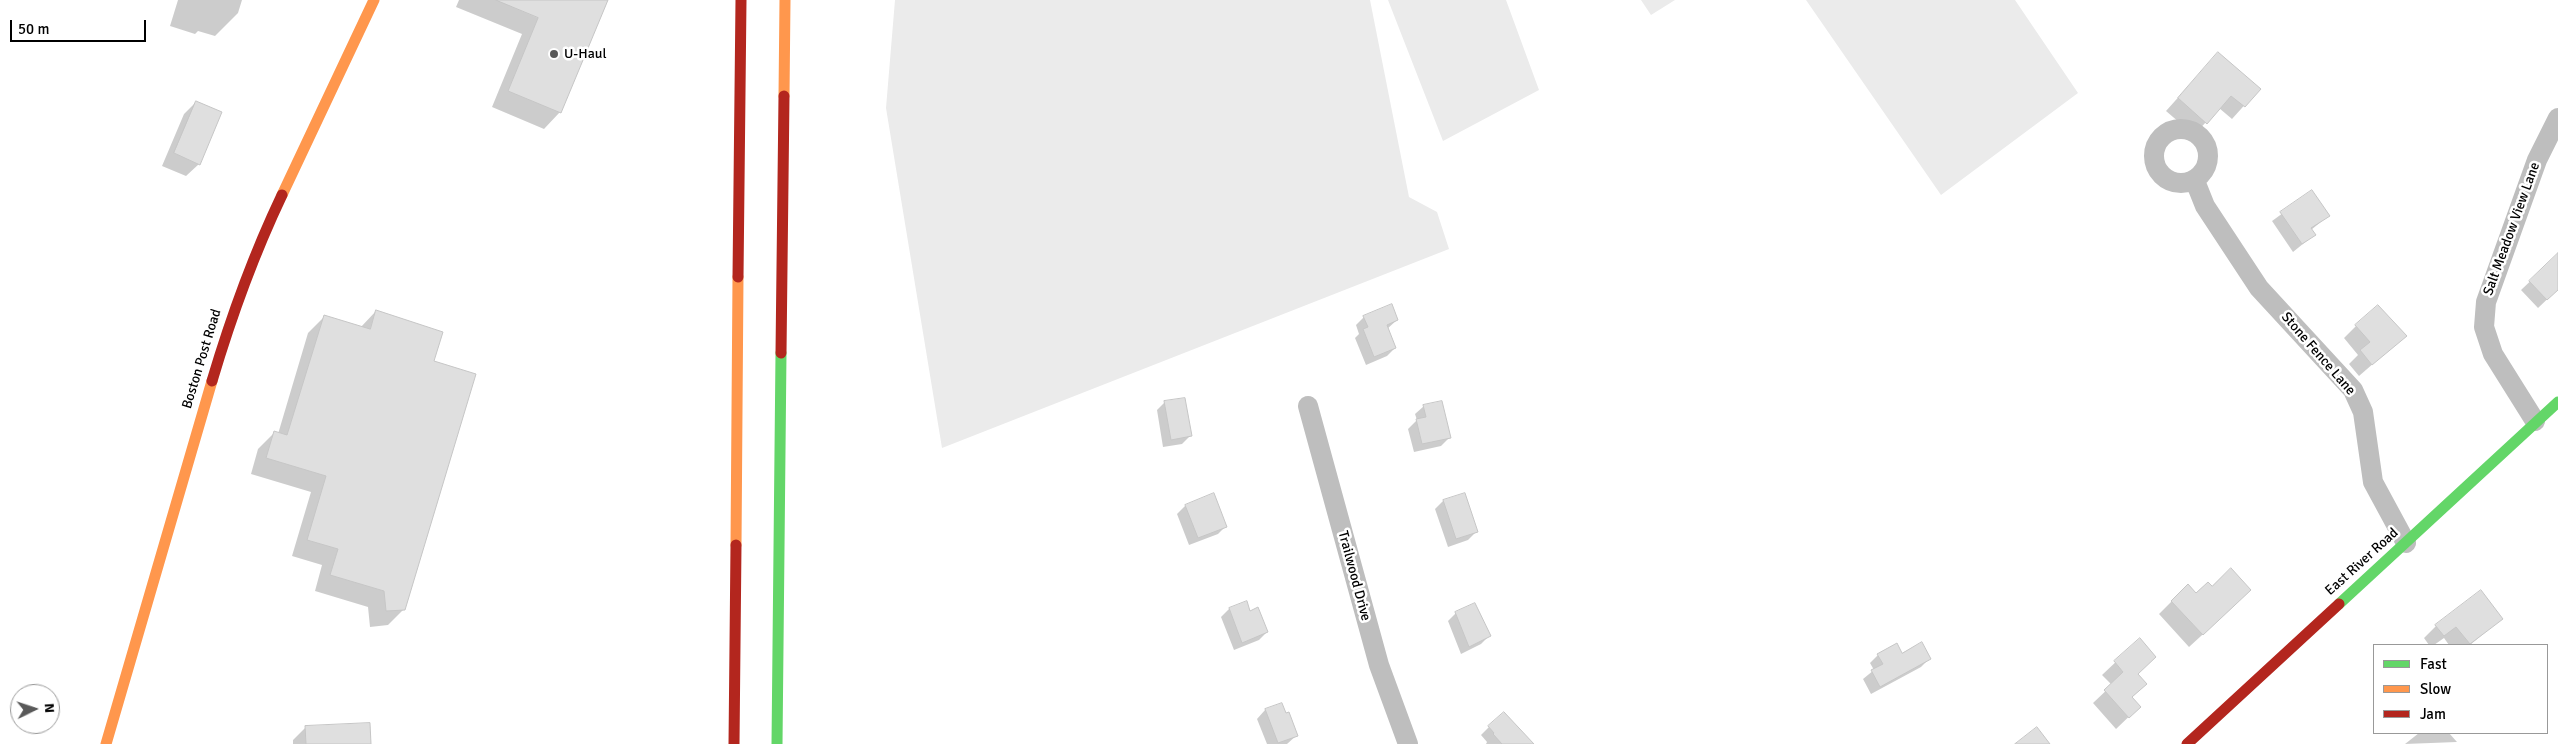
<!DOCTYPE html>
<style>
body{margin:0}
#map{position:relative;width:2558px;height:744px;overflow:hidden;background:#fff;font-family:Signika,sans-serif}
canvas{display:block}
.legend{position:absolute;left:2373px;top:644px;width:175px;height:90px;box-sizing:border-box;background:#fff;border:1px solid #999;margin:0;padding:6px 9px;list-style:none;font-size:15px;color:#000}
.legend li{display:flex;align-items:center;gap:10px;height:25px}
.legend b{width:25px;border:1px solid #999}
.north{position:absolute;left:10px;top:684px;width:50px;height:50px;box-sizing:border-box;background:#fff;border:1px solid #999;border-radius:50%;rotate:86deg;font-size:14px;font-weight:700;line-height:20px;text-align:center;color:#000}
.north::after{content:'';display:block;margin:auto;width:18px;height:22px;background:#595959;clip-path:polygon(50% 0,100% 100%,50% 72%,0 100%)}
.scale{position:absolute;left:10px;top:20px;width:136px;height:22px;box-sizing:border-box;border:2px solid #000;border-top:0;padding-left:6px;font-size:15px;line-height:18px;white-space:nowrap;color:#000;-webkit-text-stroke:4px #fff;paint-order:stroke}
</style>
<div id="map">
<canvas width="2558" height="744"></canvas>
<ul class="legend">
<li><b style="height:6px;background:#63d668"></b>Fast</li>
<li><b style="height:6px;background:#ff974d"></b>Slow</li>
<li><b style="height:6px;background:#b3261e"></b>Jam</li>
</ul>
<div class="north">N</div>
<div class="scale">50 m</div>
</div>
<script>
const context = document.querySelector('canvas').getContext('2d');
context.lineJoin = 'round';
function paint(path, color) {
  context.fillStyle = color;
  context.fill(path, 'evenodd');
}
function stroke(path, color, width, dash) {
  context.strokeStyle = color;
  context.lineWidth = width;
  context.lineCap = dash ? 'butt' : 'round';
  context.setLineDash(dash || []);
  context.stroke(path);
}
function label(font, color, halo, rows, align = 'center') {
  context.font = font + ' Signika,sans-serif';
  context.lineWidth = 5;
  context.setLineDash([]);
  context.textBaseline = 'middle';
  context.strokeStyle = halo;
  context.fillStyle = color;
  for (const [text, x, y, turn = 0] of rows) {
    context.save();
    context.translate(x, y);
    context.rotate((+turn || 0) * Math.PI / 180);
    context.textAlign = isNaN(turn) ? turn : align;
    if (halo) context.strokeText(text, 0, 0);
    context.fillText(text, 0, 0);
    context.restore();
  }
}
paint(new Path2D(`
 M 895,0 L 1370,0 L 1409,197 L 1437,212 L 1449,249 L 942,448 L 886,108 Z
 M 1388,0 L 1506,0 L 1539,90 L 1443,141 Z
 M 1641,0 L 1675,0 L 1651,15 Z
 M 1806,0 L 2015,0 L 2078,93 L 1941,195 Z`), '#ebebeb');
paint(new Path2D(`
 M 178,0 L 242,0 L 238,13 L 215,36 L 198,31 L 195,34 L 170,26 Z
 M 459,0 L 606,0 L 560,112 L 544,129 L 492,107 L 522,34 L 456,7 Z
 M 2218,53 L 2259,89 L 2232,119 L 2219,108 L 2194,135 L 2166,111 Z
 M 196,102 L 199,164 L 186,176 L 162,166 L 184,114 Z
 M 2312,192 L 2328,216 L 2311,230 L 2314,235 L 2293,252 L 2272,221 Z
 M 2558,255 L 2558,289 L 2538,308 L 2521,290 Z
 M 376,311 L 432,362 L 404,609 L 388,625 L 370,627 L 368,607 L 315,591 L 322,565 L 292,556 L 311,492 L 251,474 L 258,449 L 274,433 L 278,434 L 308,333 L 324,317 L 360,328 Z
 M 1364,317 L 1397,320 L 1387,329 L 1395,348 L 1387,356 L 1366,365 L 1355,338 L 1359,334 L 1356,325 Z
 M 2356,326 L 2405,336 L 2359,376 L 2349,364 L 2358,355 L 2344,338 Z
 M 1165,402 L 1190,436 L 1182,444 L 1163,447 L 1157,410 Z
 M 1424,406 L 1449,438 L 1441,446 L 1414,452 L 1408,429 L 1417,420 L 1415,414 Z
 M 1464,494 L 1476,532 L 1468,540 L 1448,547 L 1435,509 L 1443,501 Z
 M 1185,506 L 1226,526 L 1218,534 L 1189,545 L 1177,514 Z
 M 2172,601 L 2237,603 L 2189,647 L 2159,614 Z
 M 1229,609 L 1250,612 L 1267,632 L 1259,640 L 1234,650 L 1221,617 Z
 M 1456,613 L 1489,636 L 1481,644 L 1461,654 L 1448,621 Z
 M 2501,619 L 2470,645 L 2449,645 L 2444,638 L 2434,645 L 2429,645 L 2424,638 L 2436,626 Z
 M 2139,640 L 2137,674 L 2146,684 L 2131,698 L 2139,707 L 2116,729 L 2093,703 L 2112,685 L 2102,675 Z
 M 1878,655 L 1902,655 L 1929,659 L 1921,667 L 1871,694 L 1863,679 L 1874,670 L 1870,663 Z
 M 1281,704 L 1297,735 L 1287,744 L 1267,744 L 1257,719 L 1265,710 Z
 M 1489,727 L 1522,744 L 1486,744 L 1487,742 L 1481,735 Z
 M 305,728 L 370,744 L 293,744 L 293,740 Z
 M 2419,733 L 2449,733 L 2457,742 L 2405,744 Z`), '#0003');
const building = new Path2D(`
 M 496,0 L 608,0 L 561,113 L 508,91 L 538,18 Z
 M 2218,52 L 2261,89 L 2245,107 L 2231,96 L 2207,124 L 2178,98 Z
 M 196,101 L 222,112 L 200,165 L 174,153 Z
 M 2312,190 L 2330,216 L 2311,228 L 2316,235 L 2302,244 L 2280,212 Z
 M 2558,253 L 2558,290 L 2547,300 L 2529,281 Z
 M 1392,304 L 1398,320 L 1387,325 L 1396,348 L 1374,357 L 1363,329 L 1368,327 L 1363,316 Z
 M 2378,305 L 2407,336 L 2372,365 L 2360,350 L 2370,342 L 2355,325 Z
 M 376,310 L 443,332 L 434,361 L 476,374 L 405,610 L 386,611 L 384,591 L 330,575 L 338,549 L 307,540 L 326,476 L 266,458 L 274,431 L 287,435 L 324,315 L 370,329 Z
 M 1185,398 L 1192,436 L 1171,440 L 1164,401 Z
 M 1442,401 L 1451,438 L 1422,444 L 1416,419 L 1426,417 L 1423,405 Z
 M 1214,493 L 1227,527 L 1198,538 L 1185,505 Z
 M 1465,493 L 1478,532 L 1456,539 L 1443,500 Z
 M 2231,568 L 2251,590 L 2203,635 L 2171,601 L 2188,584 L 2196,593 L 2208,582 L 2212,586 Z
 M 2481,590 L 2503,619 L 2470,644 L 2456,627 L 2444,636 L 2435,625 Z
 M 1247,601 L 1250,611 L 1258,607 L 1268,632 L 1242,643 L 1229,608 Z
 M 1475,603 L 1491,636 L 1469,647 L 1455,612 Z
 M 2140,638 L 2156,657 L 2138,674 L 2147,684 L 2132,697 L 2141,707 L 2129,718 L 2104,690 L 2123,672 L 2114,661 Z
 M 1922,642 L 1931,659 L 1880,687 L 1871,670 L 1883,664 L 1877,654 L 1897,643 L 1902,653 Z
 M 1282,703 L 1286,713 L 1289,712 L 1298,736 L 1278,743 L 1265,709 Z
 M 1504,712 L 1534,744 L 1502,744 L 1493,734 L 1494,733 L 1488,726 Z
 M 370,723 L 371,744 L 306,744 L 305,726 Z
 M 2037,727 L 2050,744 L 2015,744 Z`);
paint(building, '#dfdfdf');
stroke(building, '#c6c6c6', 1);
stroke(new Path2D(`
 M2154 156a27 27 0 1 1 54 0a27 27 0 1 1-54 0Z
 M 2195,181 L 2205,206 L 2259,288 L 2353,390 L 2363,412 L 2373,482 L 2406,543
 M 1308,406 L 1379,665 L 1408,744
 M 2535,421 L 2493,354 L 2484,327 L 2486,302 L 2537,160 L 2558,118`), '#bebebe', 20);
stroke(new Path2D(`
 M 2339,604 L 2558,402
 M 777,744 L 781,353`), '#63d668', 11);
stroke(new Path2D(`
 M 784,96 L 785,0
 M 282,195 L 374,0
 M 736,545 L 738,277
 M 106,744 L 212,381`), '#ff974d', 11);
stroke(new Path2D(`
 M 738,277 L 741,0
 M 781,353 L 784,96
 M 212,381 C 231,317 253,256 282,195
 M 734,744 L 736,545
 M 2187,744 L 2339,604`), '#b3261e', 11);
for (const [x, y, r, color] of [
 [554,54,5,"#595959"]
]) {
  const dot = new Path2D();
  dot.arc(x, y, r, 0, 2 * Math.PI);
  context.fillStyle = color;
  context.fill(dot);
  stroke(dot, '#fff', 2);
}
label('14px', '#000', '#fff', [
 ["U-Haul",564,54]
], 'left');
label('14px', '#000', '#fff', [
 ["Salt Meadow View Lane",2512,229,-70],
 ["Stone Fence Lane",2318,354,49],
 ["Boston Post Road",202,359,-73],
 ["East River Road",2362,562,-42],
 ["Trailwood Drive",1354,576,75]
]);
</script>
